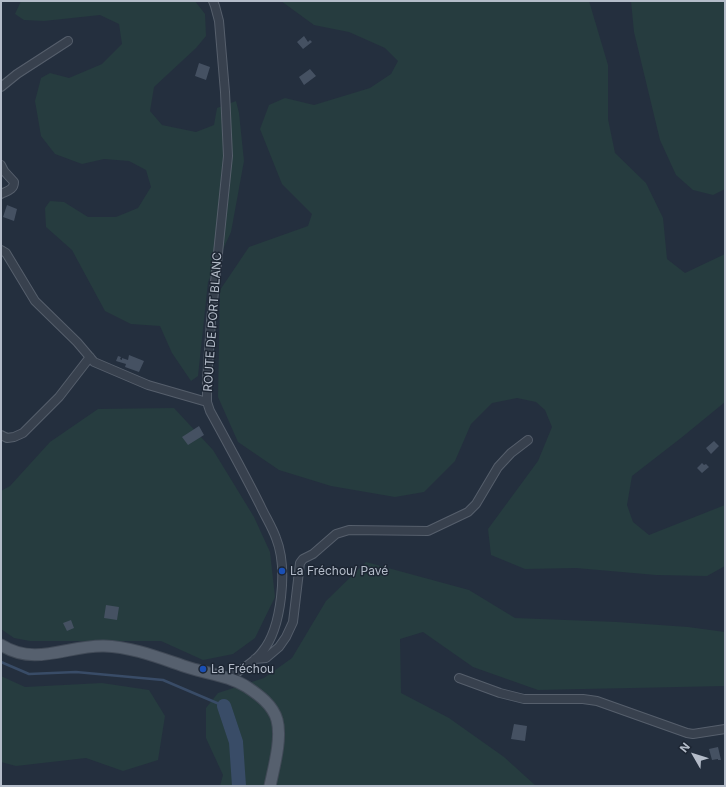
<!DOCTYPE html>
<meta charset="utf-8">
<style>
body{margin:0}
#map{position:relative;width:726px;height:787px;overflow:hidden;background:#242f3e;font-family:Inter,sans-serif}
canvas{display:block}
.frame{position:absolute;inset:0;border:2px solid #b4bcc9;pointer-events:none}
.north{position:absolute;left:674px;top:735px;width:40px;height:40px;-webkit-text-stroke:3px #1d2633;paint-order:stroke;rotate:309deg;font-size:11px;font-weight:700;line-height:16px;text-align:center;color:#b4bcc9}
.north::after{content:'';display:block;margin:auto;width:14px;height:18px;background:#b4bcc9;clip-path:polygon(50% 0,100% 100%,50% 72%,0 100%)}
</style>
<div id="map">
<canvas width="726" height="787"></canvas>
<div class="frame"></div>
<div class="north">N</div>
</div>
<script>
const context = document.querySelector('canvas').getContext('2d');
context.lineJoin = 'round';
function paint(path, color) {
  context.fillStyle = color;
  context.fill(path, 'evenodd');
}
function stroke(path, color, width, dash) {
  context.strokeStyle = color;
  context.lineWidth = width;
  context.lineCap = dash ? 'butt' : 'round';
  context.setLineDash(dash || []);
  context.stroke(path);
}
function label(font, color, halo, rows, align = 'center') {
  context.font = font + ' Inter,sans-serif';
  context.lineWidth = 3;
  context.setLineDash([]);
  context.textBaseline = 'middle';
  context.strokeStyle = halo;
  context.fillStyle = color;
  for (const [text, x, y, turn = 0] of rows) {
    context.save();
    context.translate(x, y);
    context.rotate((+turn || 0) * Math.PI / 180);
    context.textAlign = isNaN(turn) ? turn : align;
    if (halo) context.strokeText(text, 0, 0);
    context.fillText(text, 0, 0);
    context.restore();
  }
}
paint(new Path2D(`
 M 21,1 L 195,1 L 205,14 L 206,36 L 196,48 L 154,87 L 150,111 L 162,125 L 196,132 L 214,125 L 217,108 L 236,101 L 239,113 L 244,161 L 231,232 L 208,282 L 198,376 L 191,381 L 172,353 L 160,326 L 131,324 L 105,311 L 72,250 L 46,227 L 45,208 L 50,201 L 64,202 L 88,217 L 116,217 L 138,208 L 151,187 L 146,170 L 129,161 L 104,159 L 82,164 L 55,154 L 41,136 L 35,101 L 41,78 L 50,73 L 69,78 L 102,64 L 122,44 L 119,24 L 100,15 L 44,21 L 24,20 L 15,14 Z
 M 281,1 L 589,1 L 608,65 L 608,119 L 615,153 L 646,183 L 663,218 L 667,259 L 685,273 L 725,254 L 725,402 L 681,438 L 632,476 L 627,505 L 633,522 L 649,535 L 725,505 L 725,566 L 707,576 L 656,575 L 576,568 L 525,569 L 491,555 L 488,529 L 538,461 L 552,427 L 545,410 L 536,402 L 517,398 L 492,403 L 471,424 L 455,461 L 424,492 L 395,497 L 331,486 L 279,470 L 238,442 L 218,397 L 220,290 L 249,247 L 308,226 L 312,214 L 282,184 L 260,129 L 269,105 L 285,98 L 314,105 L 370,88 L 391,74 L 398,61 L 385,48 L 349,32 L 314,25 Z
 M 631,1 L 725,1 L 725,189 L 713,195 L 693,190 L 676,175 L 660,140 L 634,32 Z
 M 174,408 L 213,450 L 254,517 L 270,552 L 275,597 L 255,638 L 233,654 L 203,660 L 161,641 L 30,641 L 14,638 L 1,629 L 1,491 L 10,486 L 50,442 L 98,409 Z
 M 366,562 L 469,590 L 515,618 L 617,622 L 688,627 L 725,632 L 725,686 L 538,690 L 473,667 L 423,632 L 400,639 L 401,693 L 449,718 L 504,757 L 536,786 L 220,786 L 223,775 L 206,738 L 206,708 L 218,693 L 264,678 L 292,658 L 326,601 Z
 M 1,676 L 25,687 L 102,683 L 149,690 L 165,716 L 158,760 L 123,771 L 86,758 L 16,766 L 1,762 Z`), '#263c3f');
stroke(new Path2D(`
 M 1,662 L 29,674 L 76,672 L 163,680 L 224,706`), '#394c67', 2.5);
stroke(new Path2D(`
 M 224,706 L 236,742 L 239,786`), '#394c67', 14);
paint(new Path2D(`
 M 304,36 L 308,42 L 310,40 L 312,42 L 303,49 L 297,42 Z
 M 199,63 L 210,67 L 206,80 L 195,76 Z
 M 310,69 L 316,76 L 304,85 L 299,77 Z
 M 7,205 L 17,209 L 14,221 L 3,217 Z
 M 129,355 L 144,361 L 139,372 L 125,367 L 126,364 L 116,361 L 118,356 L 121,357 L 120,359 L 122,360 L 122,358 L 128,360 Z
 M 199,426 L 204,435 L 188,445 L 182,437 Z
 M 714,441 L 719,446 L 711,454 L 706,448 Z
 M 702,463 L 704,465 L 706,464 L 709,467 L 702,473 L 697,468 Z
 M 106,605 L 119,607 L 117,620 L 104,618 Z
 M 71,620 L 74,628 L 67,631 L 63,623 Z
 M 514,724 L 527,726 L 525,741 L 511,739 Z
 M 718,747 L 721,760 L 718,760 L 718,759 L 712,760 L 709,749 Z`), '#455162');
const minor = new Path2D(`
 M 213,1 L 215,6 L 219,21 L 225,92 L 228,156 L 211,321 L 207,381 L 207,402 L 210,411 C 227,442 244,473 260,505 C 265,516 272,527 276,538 C 288,568 282,628 262,652 C 254,663 239,671 228,678
 M 1,87 L 17,74 L 68,41
 M 1,165 L 4,171 L 14,182 C 14,190 7,191 1,194
 M 1,250 L 6,253 L 35,301 L 77,342 L 94,362 L 148,385 L 207,402
 M 1,435 L 7,438 L 14,437 L 23,433 L 59,397 L 90,357
 M 255,659 L 266,658 L 279,647 L 286,637 L 293,622 L 300,563 L 303,559 L 313,554 L 336,534 L 349,530 L 428,531 L 468,512 L 476,504 L 498,467 L 511,453 L 528,440
 M 459,678 L 500,693 L 524,699 L 583,699 L 597,701 L 687,733 L 693,734 L 725,729`);
const major = new Path2D(`
 M 1,645 C 36,667 68,645 104,646 C 134,647 162,659 190,668 C 209,674 230,676 247,687 C 259,695 273,705 277,720 C 282,738 274,767 270,786`);
stroke(minor, '#565f6c', 10);
stroke(major, '#414a57', 13);
stroke(minor, '#38414e', 8);
stroke(major, '#56606e', 11);
for (const [x, y, r, color] of [
 [282,571,4,"#1a4fb4"],
 [203,669,4,"#1a4fb4"]
]) {
  const dot = new Path2D();
  dot.arc(x, y, r, 0, 2 * Math.PI);
  context.fillStyle = color;
  context.fill(dot);
  stroke(dot, '#1d2633', 1.5);
}
label('12px', '#b4bcc9', '#1d2633', [
 ["ROUTE DE PORT BLANC",213,322,-86]
]);
label('12px', '#b4bcc9', '#1d2633', [
 ["La Fréchou/ Pavé",290,571],
 ["La Fréchou",211,669]
], 'left');
</script>
